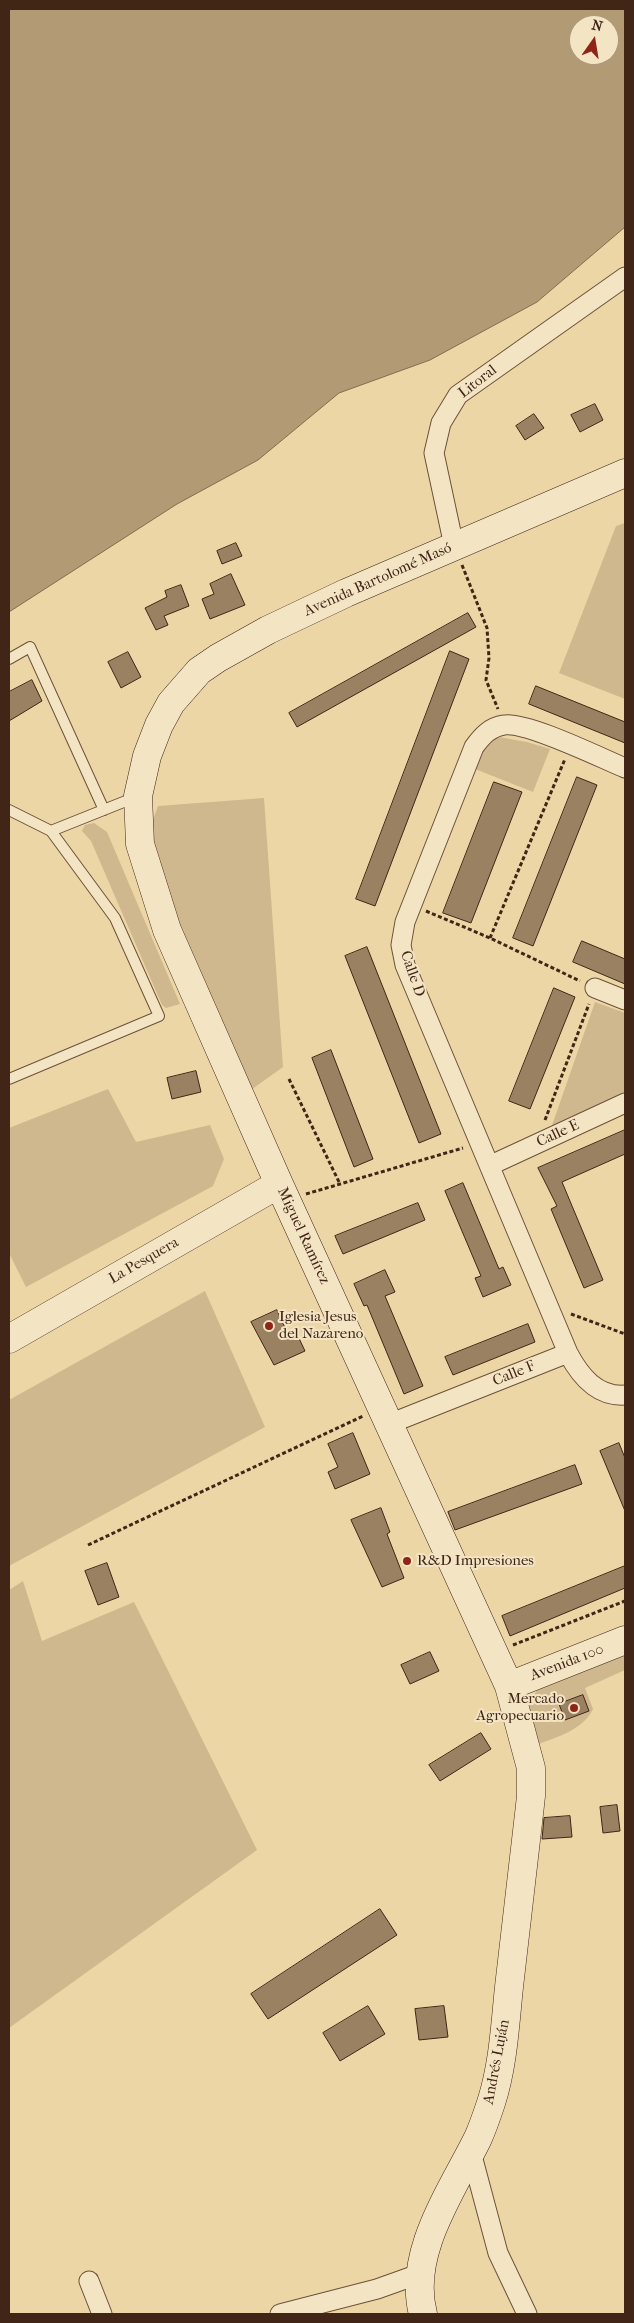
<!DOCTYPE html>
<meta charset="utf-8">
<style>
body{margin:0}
#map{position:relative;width:634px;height:2323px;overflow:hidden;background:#ecd6a5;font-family:"IM FELL French Canon",serif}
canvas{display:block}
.frame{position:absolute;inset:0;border:10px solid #412517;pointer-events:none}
.north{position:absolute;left:569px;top:15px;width:50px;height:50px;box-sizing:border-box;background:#f3e4c4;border:1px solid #ac987f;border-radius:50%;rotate:13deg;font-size:14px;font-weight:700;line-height:20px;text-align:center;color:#412517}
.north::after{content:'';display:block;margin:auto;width:18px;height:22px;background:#8f2418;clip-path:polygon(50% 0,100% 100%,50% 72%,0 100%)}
</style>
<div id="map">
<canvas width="634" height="2323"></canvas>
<div class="frame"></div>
<div class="north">N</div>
</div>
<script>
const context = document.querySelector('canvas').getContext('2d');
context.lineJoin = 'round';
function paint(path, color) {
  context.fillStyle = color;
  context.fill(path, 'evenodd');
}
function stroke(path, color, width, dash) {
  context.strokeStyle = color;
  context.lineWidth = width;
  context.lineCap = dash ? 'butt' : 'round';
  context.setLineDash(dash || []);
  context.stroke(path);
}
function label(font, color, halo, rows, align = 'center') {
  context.font = font + ' "IM FELL French Canon",serif';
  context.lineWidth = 4;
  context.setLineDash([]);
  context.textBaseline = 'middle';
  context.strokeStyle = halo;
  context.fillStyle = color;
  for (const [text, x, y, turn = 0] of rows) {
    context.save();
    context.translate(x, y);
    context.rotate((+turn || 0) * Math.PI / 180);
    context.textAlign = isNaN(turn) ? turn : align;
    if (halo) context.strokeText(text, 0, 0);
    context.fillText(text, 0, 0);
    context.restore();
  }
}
paint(new Path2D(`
 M 625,523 L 625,699 L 559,673 L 616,526 Z
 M 499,737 L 527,742 L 550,749 L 533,792 L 475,769 L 486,741 Z
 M 264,798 L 283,1067 L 248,1092 L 178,932 L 150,848 L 151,825 L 158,806 Z
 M 94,823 L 107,832 L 180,1004 L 166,1008 L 162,1005 L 91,841 L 82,831 L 85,825 Z
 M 595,1002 L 625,1013 L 625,1094 L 550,1131 Z
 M 108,1089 L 136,1142 L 210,1125 L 224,1159 L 213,1186 L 26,1287 L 9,1253 L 9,1128 Z
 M 205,1291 L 265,1427 L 9,1566 L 9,1400 Z
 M 23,1581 L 42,1641 L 134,1602 L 257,1850 L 9,2028 L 9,1590 Z
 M 625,1649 L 625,1670 L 585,1688 L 593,1709 C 583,1730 557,1737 536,1745 C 527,1723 524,1707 540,1686 Z`), '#cfb88d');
const water = new Path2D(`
 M 9,9 L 625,9 L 625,227 L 537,302 L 430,360 L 339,393 L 258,460 L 177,504 L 9,612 ZM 579,25 L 609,25 L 609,55 L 579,55 Z`);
paint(water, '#b29a75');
stroke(water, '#856b4f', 1);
const building = new Path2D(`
 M 595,404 L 603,420 L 580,432 L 571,415 Z
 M 534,414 L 544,428 L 525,440 L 516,426 Z
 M 236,543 L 242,556 L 222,564 L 217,551 Z
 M 231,574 L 245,605 L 210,619 L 202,599 L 214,594 L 210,584 Z
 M 181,585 L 189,606 L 164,616 L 168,625 L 156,630 L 145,608 L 167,597 L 165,591 Z
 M 468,613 L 476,627 L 297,727 L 289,713 Z
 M 450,651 L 469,659 L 375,906 L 356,899 Z
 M 128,652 L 141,677 L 121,688 L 108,662 Z
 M 32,680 L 42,701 L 9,721 L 9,692 Z
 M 536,686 L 625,722 L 625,743 L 529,704 Z
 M 577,777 L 597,785 L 533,946 L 513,938 Z
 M 494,782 L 522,792 L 471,923 L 443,913 Z
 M 582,941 L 625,959 L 625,984 L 573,962 Z
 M 367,947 L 441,1134 L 419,1143 L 345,956 Z
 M 554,988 L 575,997 L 530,1109 L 509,1101 Z
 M 331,1050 L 373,1159 L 354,1167 L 312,1058 Z
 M 196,1071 L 201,1092 L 172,1099 L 167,1078 Z
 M 625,1130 L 625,1154 L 562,1182 L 603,1280 L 584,1288 L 551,1209 L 557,1206 L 538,1168 Z
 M 463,1183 L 499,1269 L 503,1267 L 511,1285 L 483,1297 L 475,1278 L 481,1276 L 445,1191 Z
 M 418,1203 L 425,1220 L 343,1254 L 335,1236 Z
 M 385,1270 L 395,1292 L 385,1296 L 423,1386 L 404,1394 L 367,1305 L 364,1306 L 354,1284 Z
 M 277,1310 L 289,1337 L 297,1334 L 305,1351 L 274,1365 L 251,1322 Z
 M 528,1324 L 535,1342 L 453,1375 L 445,1357 Z
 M 353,1433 L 370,1474 L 335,1489 L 328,1472 L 338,1467 L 328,1444 Z
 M 619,1443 L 625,1458 L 625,1511 L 600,1451 Z
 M 575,1465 L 582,1484 L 455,1530 L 448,1512 Z
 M 381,1508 L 390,1532 L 387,1534 L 404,1578 L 382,1587 L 351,1520 Z
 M 107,1563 L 119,1597 L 98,1605 L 85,1571 Z
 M 625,1566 L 625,1588 L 510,1636 L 502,1616 Z
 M 430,1652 L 439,1671 L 410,1684 L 401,1665 Z
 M 583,1695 L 589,1711 L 565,1720 L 559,1704 Z
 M 481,1733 L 491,1749 L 440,1781 L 429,1765 Z
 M 617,1805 L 620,1831 L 603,1833 L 600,1807 Z
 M 570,1816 L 572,1837 L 542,1839 L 544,1818 Z
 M 380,1909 L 397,1935 L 268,2019 L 251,1994 Z
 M 368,2006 L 385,2034 L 340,2061 L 323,2033 Z
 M 444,2006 L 448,2037 L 419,2040 L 415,2009 Z`);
paint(building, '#9a8161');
stroke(building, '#412517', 1);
const lane = new Path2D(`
 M 9,659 L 30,647 L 104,810
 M 9,810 L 51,831 L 115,918 L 159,1016 L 9,1079
 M 51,831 L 136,797`);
const street = new Path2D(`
 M 454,546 L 434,453 L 441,423 L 458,395 L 625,277
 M 625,768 C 601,758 526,721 504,725 C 490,727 482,736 474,747 L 405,922 L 401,945 L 405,965 L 568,1353 C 580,1376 597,1397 625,1395
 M 595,988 L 625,1000
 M 491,1165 L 625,1103
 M 389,1424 L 568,1353
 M 471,2152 L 498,2253 L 527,2314
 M 89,2281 L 102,2314
 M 280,2314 L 377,2289 L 419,2274`);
const secondary = new Path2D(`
 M 9,1339 L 279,1184
 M 509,1686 L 625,1640
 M 423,2314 C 407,2253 452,2191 478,2138 C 483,2127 487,2115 491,2103 C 503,2066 505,2026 509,1987 C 516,1924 524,1860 531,1796 L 531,1768 L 509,1686 L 279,1184 L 167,930 L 140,844 L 138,796 L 147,756 L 159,725 L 171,703 L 199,671 L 218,658 L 268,630 L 346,593 L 625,473`);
stroke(lane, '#6c513a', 12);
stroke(street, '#6c513a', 21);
stroke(secondary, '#412517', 29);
stroke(new Path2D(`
 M 462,565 L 487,628 L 489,658 L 486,680 L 498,709
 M 426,911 L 490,938 L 580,981
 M 490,938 L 565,759
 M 289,1079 L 340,1184
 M 545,1120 L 589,1004
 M 306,1194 L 463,1148
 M 571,1314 L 625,1334
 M 88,1545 L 363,1416
 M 513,1645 L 625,1601`), '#412517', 3, [4, 2.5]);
stroke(lane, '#f3e4c4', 10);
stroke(street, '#f3e4c4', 19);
stroke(secondary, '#f3e4c4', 28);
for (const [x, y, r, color] of [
 [269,1326,5,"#8f2418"],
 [407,1561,5,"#8f2418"],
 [574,1708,5,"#8f2418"]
]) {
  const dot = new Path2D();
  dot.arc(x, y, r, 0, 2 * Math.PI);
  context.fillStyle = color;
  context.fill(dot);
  stroke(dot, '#f3e4c4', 2);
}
label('15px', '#412517', '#f3e4c4', [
 ["Litoral",478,382,-38],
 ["Avenida Bartolomé Masó",378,580,-24],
 ["Calle D",412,974,71],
 ["Calle E",558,1134,-25],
 ["Miguel Ramírez",303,1236,65],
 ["La Pesquera",144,1261,-30],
 ["Calle F",514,1374,-22],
 ["Avenida 100",567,1663,-21],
 ["Andrés Luján",497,2062,-79]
]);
label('15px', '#412517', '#f3e4c4', [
 ["Iglesia Jesus",279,1317],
 ["del Nazareno",279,1334],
 ["R&D Impresiones",417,1561],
 ["Mercado",564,1699,"right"],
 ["Agropecuario",564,1716,"right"]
], 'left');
</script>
